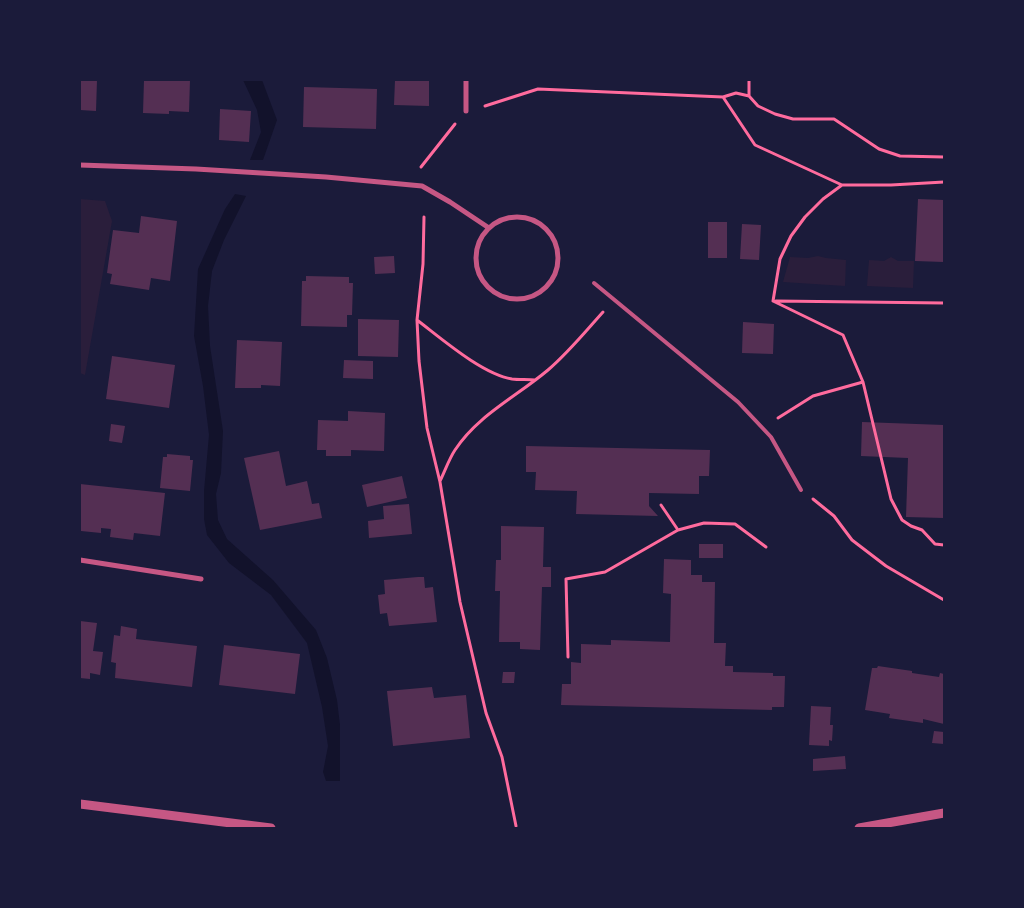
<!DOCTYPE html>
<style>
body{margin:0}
#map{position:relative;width:1024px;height:908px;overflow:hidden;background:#1b1b3a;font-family:"Open Sans",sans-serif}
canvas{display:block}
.frame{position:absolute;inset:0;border:81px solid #1b1b3a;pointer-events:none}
</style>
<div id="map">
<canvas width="1024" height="908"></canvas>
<div class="frame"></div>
</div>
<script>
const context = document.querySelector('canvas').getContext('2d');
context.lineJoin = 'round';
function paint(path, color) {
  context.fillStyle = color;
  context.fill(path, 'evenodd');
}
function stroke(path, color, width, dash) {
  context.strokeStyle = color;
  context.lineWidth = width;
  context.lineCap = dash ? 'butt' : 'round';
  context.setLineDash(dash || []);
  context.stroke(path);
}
paint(new Path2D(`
 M 80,199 L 105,201 L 112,221 L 85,375 L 80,373 Z
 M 818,256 L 826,258 L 846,260 L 845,286 L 783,282 L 790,257 L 808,258 Z
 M 891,257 L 898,261 L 914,261 L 913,288 L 867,286 L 869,260 L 884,261 Z`), '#2a1e3b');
paint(new Path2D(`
 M 243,80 L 262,80 L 277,120 L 263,160 L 250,160 L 261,132 L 257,110 Z
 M 235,194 L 246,196 L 224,240 L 212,271 L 208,306 L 210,346 L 223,431 L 221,473 L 216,494 L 218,520 L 227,539 L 273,580 L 316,630 L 327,658 L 337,700 L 340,725 L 340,781 L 326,781 L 323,772 L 328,746 L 322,707 L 307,643 L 271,595 L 229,563 L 207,535 L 204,519 L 204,491 L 209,435 L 203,386 L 194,336 L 198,269 L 225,209 Z`), '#12122b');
paint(new Path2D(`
 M 80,80 L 97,80 L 96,111 L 80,110 Z
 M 144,80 L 190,80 L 189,112 L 169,111 L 169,114 L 143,113 Z
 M 395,80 L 429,80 L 429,106 L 394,105 Z
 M 304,87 L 377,89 L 376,129 L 303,127 Z
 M 220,109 L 251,111 L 249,142 L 219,140 Z
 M 918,199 L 944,200 L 944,262 L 915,261 Z
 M 141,216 L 177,221 L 170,281 L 151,278 L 149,290 L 110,284 L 112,274 L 107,273 L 113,230 L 139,233 Z
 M 708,222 L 727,222 L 727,258 L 708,258 Z
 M 742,224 L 761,225 L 759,260 L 740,259 Z
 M 394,256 L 395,273 L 375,274 L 374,257 Z
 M 306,276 L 349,277 L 349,283 L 353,283 L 352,315 L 347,315 L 347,327 L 301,326 L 302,281 L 306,281 Z
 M 358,319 L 399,320 L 398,357 L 358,356 Z
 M 743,322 L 774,324 L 773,354 L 742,353 Z
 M 237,340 L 282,342 L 280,386 L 261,385 L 261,388 L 235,388 Z
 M 112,356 L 175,365 L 169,408 L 106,399 Z
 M 344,360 L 373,361 L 373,379 L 343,378 Z
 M 348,411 L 385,413 L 384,451 L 351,450 L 351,456 L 326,456 L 326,450 L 317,450 L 318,420 L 348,421 Z
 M 862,422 L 944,425 L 944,518 L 906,517 L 908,458 L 861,456 Z
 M 111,424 L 125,426 L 122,443 L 109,441 Z
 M 526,446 L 710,450 L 709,476 L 699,476 L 699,494 L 649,493 L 649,506 L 658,516 L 576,514 L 577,491 L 535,490 L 536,472 L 526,472 Z
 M 279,451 L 286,486 L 307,481 L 312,504 L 319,503 L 322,518 L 260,530 L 244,458 Z
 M 167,454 L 190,456 L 190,460 L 193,460 L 190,491 L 160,488 L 163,457 L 167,457 Z
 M 402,476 L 407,498 L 367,507 L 362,485 Z
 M 80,484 L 165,493 L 160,536 L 134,533 L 133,540 L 110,537 L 111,529 L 101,528 L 101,533 L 81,531 Z
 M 409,504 L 412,534 L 369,538 L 368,521 L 384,519 L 383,506 Z
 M 501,526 L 544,527 L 543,567 L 551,567 L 551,587 L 542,587 L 540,650 L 520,649 L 520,642 L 499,642 L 500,591 L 495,591 L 496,560 L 501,560 Z
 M 699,544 L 723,544 L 723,558 L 699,558 Z
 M 664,559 L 691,560 L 691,575 L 702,575 L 702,582 L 715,582 L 714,643 L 726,643 L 725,666 L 733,666 L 733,672 L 773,673 L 773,676 L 785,676 L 784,707 L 772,707 L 772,710 L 561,705 L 562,684 L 571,684 L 571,662 L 581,663 L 581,644 L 611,645 L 611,640 L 670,642 L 671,594 L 663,593 Z
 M 418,577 L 424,577 L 425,588 L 433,587 L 437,622 L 389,626 L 387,613 L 380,614 L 378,595 L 385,594 L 384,580 Z
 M 80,621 L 97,623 L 93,651 L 103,652 L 100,675 L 90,673 L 90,679 L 80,678 Z
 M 121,626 L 137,629 L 136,639 L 197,646 L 192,687 L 115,678 L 116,663 L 111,662 L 114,635 L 120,636 Z
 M 224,645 L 300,654 L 295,694 L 219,685 Z
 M 878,666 L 912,671 L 912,673 L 939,677 L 940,673 L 944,674 L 944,724 L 923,719 L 923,723 L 889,718 L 890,714 L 865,710 L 872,668 L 877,668 Z
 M 503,672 L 515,672 L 514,683 L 502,683 Z
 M 432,687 L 434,698 L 466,695 L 470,738 L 393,746 L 387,691 Z
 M 811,706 L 831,707 L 830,725 L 833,725 L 832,741 L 829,740 L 829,746 L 809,745 Z
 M 934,731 L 944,732 L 944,744 L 932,743 Z
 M 845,756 L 846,769 L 813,771 L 813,759 Z`), '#542f53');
stroke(new Path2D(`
 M 749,96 L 749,80
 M 723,97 L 736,93 L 749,96 L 758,106 L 775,114 L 793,119 L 834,119 L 879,149 L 900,156 L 944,157
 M 485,106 L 538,89 L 723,97 L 755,145 L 842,185
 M 421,167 L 455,124
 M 424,217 L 423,264 L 417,320 L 419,361 L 427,428 L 440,482 L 460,602 L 486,713 L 502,757 L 516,826
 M 773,301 L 843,335 L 863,382 L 891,499 L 902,520 L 911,526 L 922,530 L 935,544 L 944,545
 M 773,301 L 780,259 L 791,236 L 805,217 L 823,199 L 842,185 L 891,185 L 944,182
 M 776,301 L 944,303
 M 417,320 C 442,339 482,374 512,379 C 520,380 528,379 535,380
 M 778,418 L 813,396 L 863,382
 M 440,481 C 445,471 449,459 455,450 C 478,415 516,397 548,370 C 568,353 585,332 603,312
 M 813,499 L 834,516 L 852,540 L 886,566 L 944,600
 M 661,505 L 678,530
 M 568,657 L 566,579 L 605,572 L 678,530 L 704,523 L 735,524 L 766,547`), '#ff6b9d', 3);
stroke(new Path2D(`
 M 594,283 L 738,402 L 771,437 L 801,490`), '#c65784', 4);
stroke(new Path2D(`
 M 466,80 L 466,111
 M 80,165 L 196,169 L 326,177 L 422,186 L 450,202 L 489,228
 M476 258a41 41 0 1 1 82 0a41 41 0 1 1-82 0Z
 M 80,560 L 201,579`), '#c65784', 5);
stroke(new Path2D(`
 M 80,804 L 271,828
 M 859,828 L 944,813`), '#c65784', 9);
</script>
